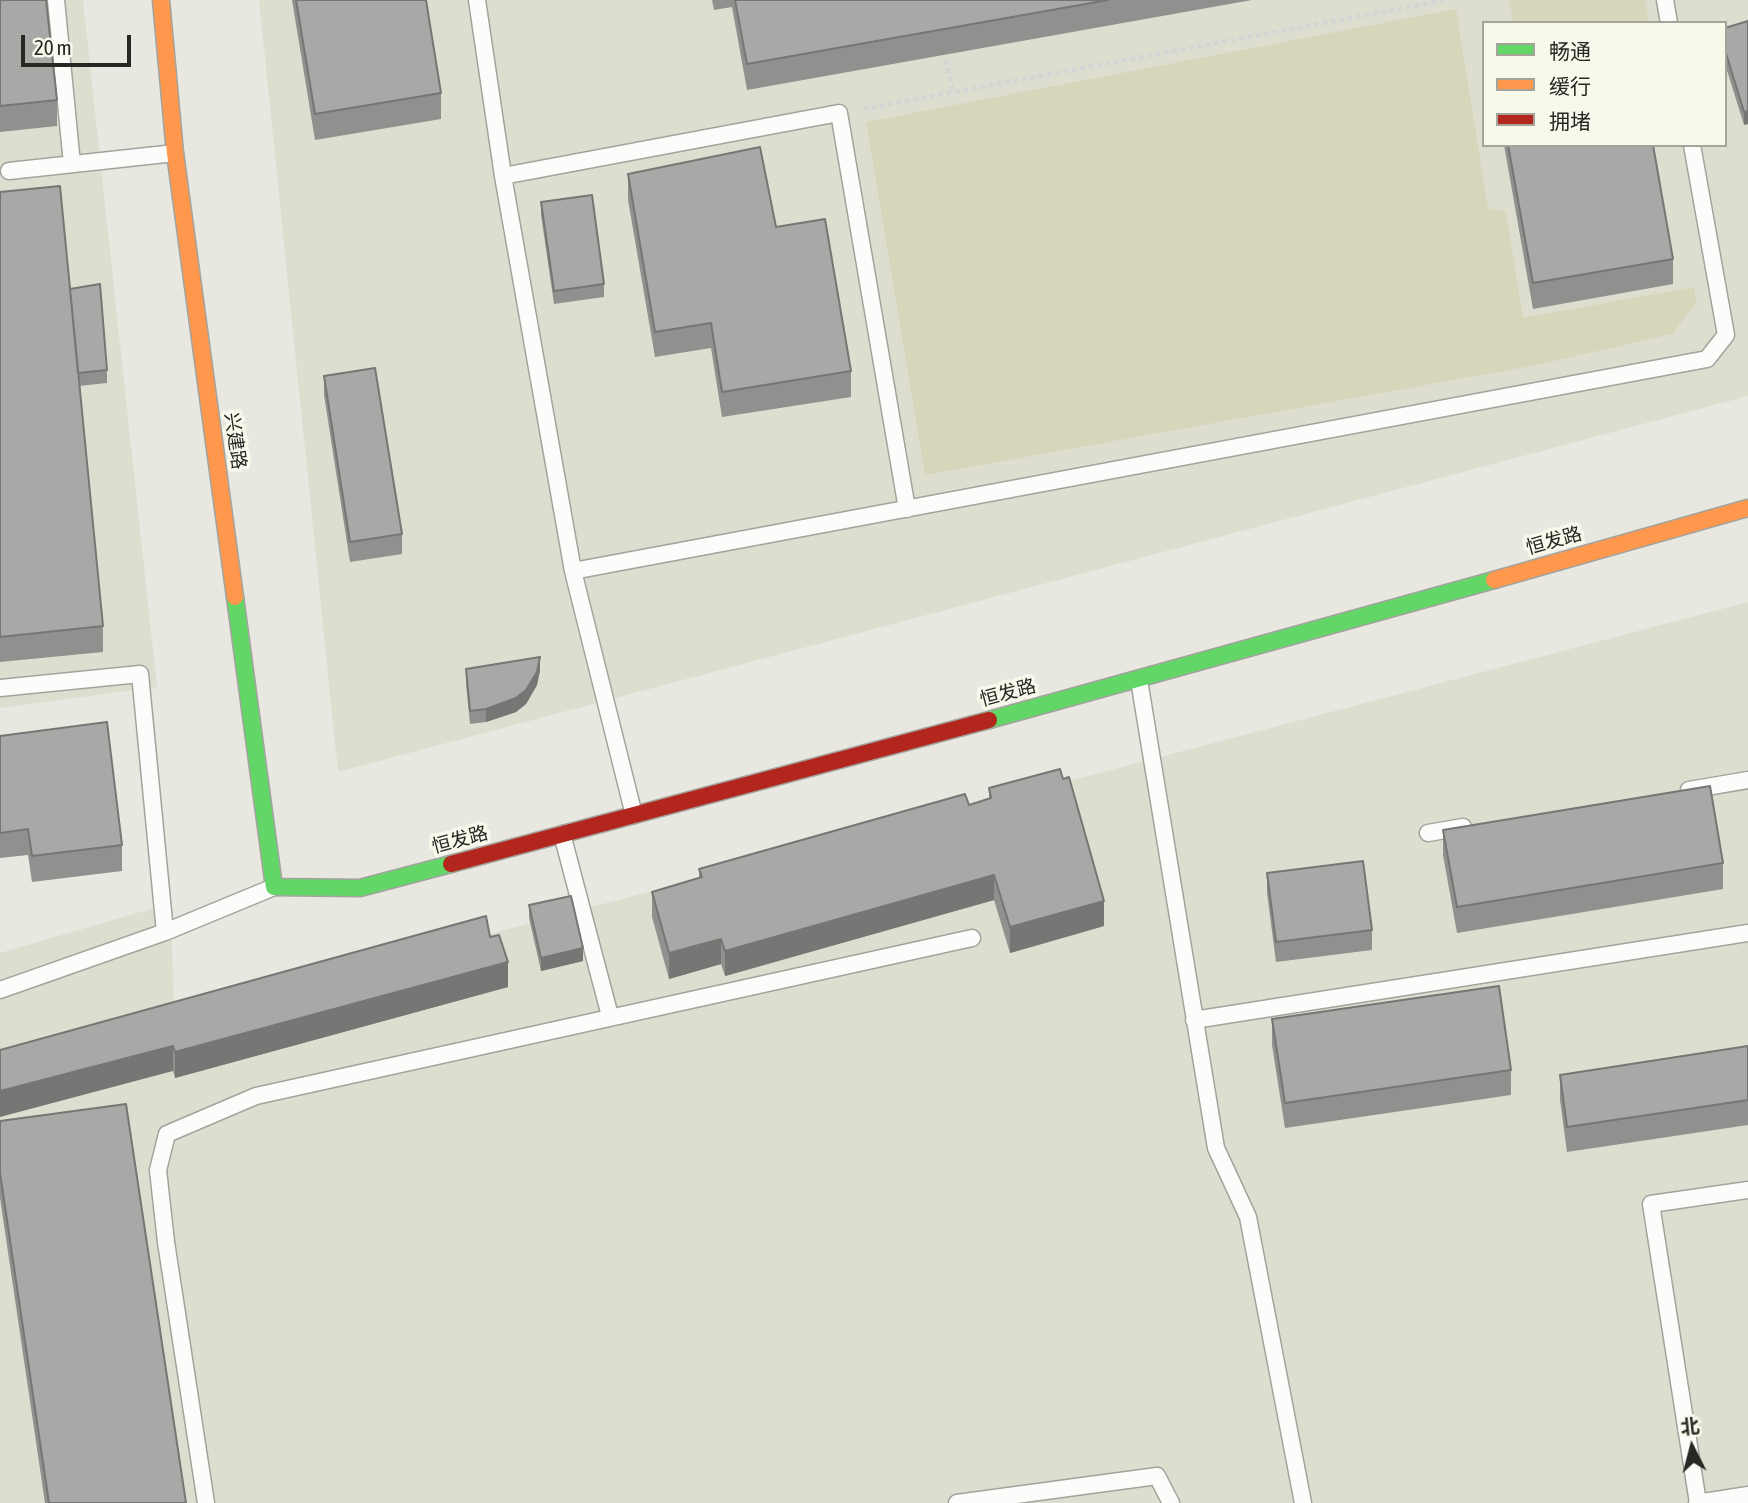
<!DOCTYPE html>
<meta charset="utf-8">
<style>
body{margin:0}
#map{position:relative;width:1748px;height:1503px;overflow:hidden;background:#e8e8e1;font-family:"Asap Condensed","Noto Sans SC",sans-serif}
canvas{display:block}
.legend{position:absolute;left:1482px;top:21px;width:245px;height:126px;box-sizing:border-box;background:#f8f8eb;border:2px solid #a4a49b;margin:0;padding:9px 12px;list-style:none;font-size:21px;color:#272723}
.legend li{display:flex;align-items:center;gap:14px;height:35px}
.legend b{width:35px;border:2px solid #a4a49b}
.north{position:absolute;left:1657px;top:1412px;width:70px;height:70px;-webkit-text-stroke:5px #f8f8eb;paint-order:stroke;rotate:354deg;font-size:19px;font-weight:700;line-height:28px;text-align:center;color:#272723}
.north::after{content:'';display:block;margin:auto;width:24px;height:32px;background:#272723;clip-path:polygon(50% 0,100% 100%,50% 72%,0 100%)}
.scale{position:absolute;left:21px;top:35px;width:110px;height:32px;box-sizing:border-box;border:4px solid #272723;border-top:0;padding-left:9px;font-size:21px;line-height:24px;white-space:nowrap;color:#272723;-webkit-text-stroke:5px #f8f8eb;paint-order:stroke}
</style>
<div id="map">
<canvas width="1748" height="1503"></canvas>
<ul class="legend">
<li><b style="height:9px;background:#63d668"></b>畅通</li>
<li><b style="height:9px;background:#ff974d"></b>缓行</li>
<li><b style="height:9px;background:#b3261e"></b>拥堵</li>
</ul>
<div class="north">北</div>
<div class="scale">20 m</div>
</div>
<script>
const context = document.querySelector('canvas').getContext('2d');
context.lineJoin = 'round';
function paint(path, color) {
  context.fillStyle = color;
  context.fill(path, 'evenodd');
}
function stroke(path, color, width, dash) {
  context.strokeStyle = color;
  context.lineWidth = width;
  context.lineCap = dash ? 'butt' : 'round';
  context.setLineDash(dash || []);
  context.stroke(path);
}
function label(font, color, halo, rows, align = 'center') {
  context.font = font + ' "Asap Condensed","Noto Sans SC",sans-serif';
  context.lineWidth = 7;
  context.setLineDash([]);
  context.textBaseline = 'middle';
  context.strokeStyle = halo;
  context.fillStyle = color;
  for (const [text, x, y, turn = 0] of rows) {
    context.save();
    context.translate(x, y);
    context.rotate((+turn || 0) * Math.PI / 180);
    context.textAlign = isNaN(turn) ? turn : align;
    if (halo) context.strokeText(text, 0, 0);
    context.fillText(text, 0, 0);
    context.restore();
  }
}
paint(new Path2D(`
 M 0,0 L 83,0 L 157,687 L 0,708 Z
 M 259,0 L 1748,0 L 1748,396 L 338,772 ZM 1484,23 L 1725,23 L 1725,145 L 1484,145 Z
 M 1748,602 L 1748,1503 L 0,1503 L 0,953 L 171,903 L 174,1017 Z`), '#deded0');
paint(new Path2D(`
 M 1509,0 L 1645,0 L 1649,23 L 1513,23 Z
 M 1456,9 L 1488,208 L 1506,212 L 1523,318 L 1694,287 L 1696,303 L 1672,334 L 1537,365 L 925,475 L 866,122 Z`), '#d7d6bb');
const lane = new Path2D(`
 M 56,0 L 72,164
 M 477,0 L 503,176 L 573,571 L 634,815
 M 1665,0 L 1669,23
 M 9,171 L 175,153
 M 503,176 L 839,113 L 907,509
 M 573,571 L 1707,359 L 1726,335 L 1692,145
 M 1139,680 L 1216,1148 L 1248,1217 L 1303,1503
 M 0,688 L 140,674 L 165,932
 M 1689,790 L 1748,780
 M 1428,833 L 1463,827
 M 562,834 L 610,1016
 M 0,990 L 165,932 L 274,887
 M 1194,1020 L 1748,933
 M 206,1503 L 166,1242 L 158,1170 L 167,1134 L 256,1096 L 972,938
 M 957,1503 L 1157,1476 L 1171,1503
 M 1697,1503 L 1748,1495
 M 1698,1503 L 1651,1204 L 1748,1190`);
const fast = new Path2D(`
 M 235,597 L 274,887 L 360,888 L 451,864
 M 989,720 L 1494,580`);
const slow = new Path2D(`
 M 161,0 L 175,153 L 235,597
 M 1494,580 L 1748,508`);
const jam = new Path2D(`
 M 451,864 L 989,720`);
stroke(lane, '#a3a39e', 19);
stroke(fast, '#a3a39e', 19);
stroke(slow, '#a3a39e', 19);
stroke(jam, '#a3a39e', 19);
stroke(new Path2D(`
 M 946,60 L 953,92
 M 863,109 L 1447,0`), '#d5d5d3', 4.5, [5, 3.5]);
stroke(lane, '#fcfcfa', 16);
stroke(fast, '#63d668', 16);
stroke(slow, '#ff974d', 16);
stroke(jam, '#b3261e', 16);
paint(new Path2D(`
 M 0,0 L 57,100 L 57,126 L 0,132 Z
 M 292,0 L 426,0 L 441,93 L 441,119 L 315,140 Z
 M 712,0 L 1252,0 L 747,90 L 732,7 L 714,10 Z
 M 1748,21 L 1744,125 L 1725,64 L 1725,28 Z
 M 1504,145 L 1653,145 L 1673,259 L 1673,284 L 1533,309 Z
 M 628,174 L 776,227 L 851,371 L 851,397 L 722,417 L 711,348 L 655,357 L 628,200 Z
 M 0,192 L 107,370 L 107,383 L 79,386 L 103,626 L 103,652 L 0,662 Z
 M 541,202 L 604,284 L 604,297 L 554,304 L 541,215 Z
 M 324,376 L 402,534 L 402,554 L 350,562 L 324,395 Z
 M 466,669 L 540,670 L 537,685 L 526,704 L 516,712 L 486,722 L 470,724 L 466,683 Z
 M 0,736 L 122,845 L 122,871 L 32,882 L 28,855 L 0,858 Z
 M 989,788 L 1104,926 L 1010,953 L 994,900 L 725,976 L 721,964 L 669,979 L 652,917 L 652,892 L 699,878 L 699,869 L 969,805 L 989,799 Z
 M 1443,830 L 1723,863 L 1723,889 L 1457,933 L 1443,855 Z
 M 1267,873 L 1372,930 L 1372,950 L 1276,962 L 1267,893 Z
 M 529,905 L 583,961 L 541,971 L 529,918 Z
 M 490,937 L 508,987 L 175,1078 L 173,1071 L 0,1050 Z
 M 1272,1019 L 1511,1070 L 1511,1095 L 1285,1128 L 1272,1045 Z
 M 1748,1046 L 1748,1125 L 1567,1152 L 1560,1100 L 1560,1075 Z
 M 0,1121 L 186,1503 L 45,1503 L 0,1198 Z`), '#92908f');
paint(new Path2D(`
 M 1748,111 L 1748,124 L 1744,125 L 1744,112 Z
 M 540,657 L 540,670 L 537,685 L 526,704 L 516,712 L 486,722 L 486,709 Z
 M 994,875 L 994,900 L 725,976 L 725,951 Z
 M 1104,901 L 1104,926 L 1010,953 L 1010,927 Z
 M 721,939 L 721,964 L 669,979 L 669,953 Z
 M 583,948 L 583,961 L 541,971 L 541,958 Z
 M 508,962 L 508,987 L 175,1078 L 175,1052 Z
 M 173,1046 L 173,1071 L 0,1117 L 0,1091 Z`), '#777674');
const building = new Path2D(`
 M 0,0 L 46,0 L 57,100 L 0,106 Z
 M 296,0 L 426,0 L 441,93 L 315,114 Z
 M 735,0 L 1108,0 L 747,64 Z
 M 1748,21 L 1748,111 L 1744,112 L 1725,50 L 1725,28 Z
 M 1508,145 L 1653,145 L 1673,259 L 1533,283 Z
 M 760,147 L 776,227 L 825,219 L 851,371 L 722,392 L 711,323 L 655,332 L 628,174 Z
 M 60,186 L 103,626 L 0,637 L 0,192 Z
 M 592,195 L 604,284 L 554,291 L 541,202 Z
 M 100,284 L 107,370 L 78,373 L 70,289 Z
 M 375,368 L 402,534 L 350,542 L 324,376 Z
 M 540,657 L 537,672 L 526,690 L 516,698 L 486,709 L 470,711 L 466,669 Z
 M 107,722 L 122,845 L 32,856 L 28,829 L 0,833 L 0,736 Z
 M 1060,769 L 1063,779 L 1069,777 L 1104,901 L 1010,927 L 994,875 L 725,951 L 721,939 L 669,953 L 652,892 L 702,877 L 699,869 L 965,794 L 969,805 L 991,798 L 989,788 Z
 M 1710,786 L 1723,863 L 1457,907 L 1443,830 Z
 M 1363,861 L 1372,930 L 1276,942 L 1267,873 Z
 M 571,896 L 583,948 L 541,958 L 529,905 Z
 M 486,916 L 490,937 L 499,935 L 508,962 L 175,1052 L 173,1046 L 0,1091 L 0,1050 Z
 M 1499,986 L 1511,1070 L 1285,1103 L 1272,1019 Z
 M 1748,1046 L 1748,1100 L 1567,1127 L 1560,1075 Z
 M 126,1104 L 186,1503 L 49,1503 L 0,1173 L 0,1121 Z`);
paint(building, '#aaa8a6');
stroke(building, '#777674', 2);
label('19px', '#272723', '#f8f8eb', [
 ["兴建路",235,441,82],
 ["恒发路",1554,541,-16],
 ["恒发路",1008,693,-15],
 ["恒发路",460,840,-15]
]);
</script>
